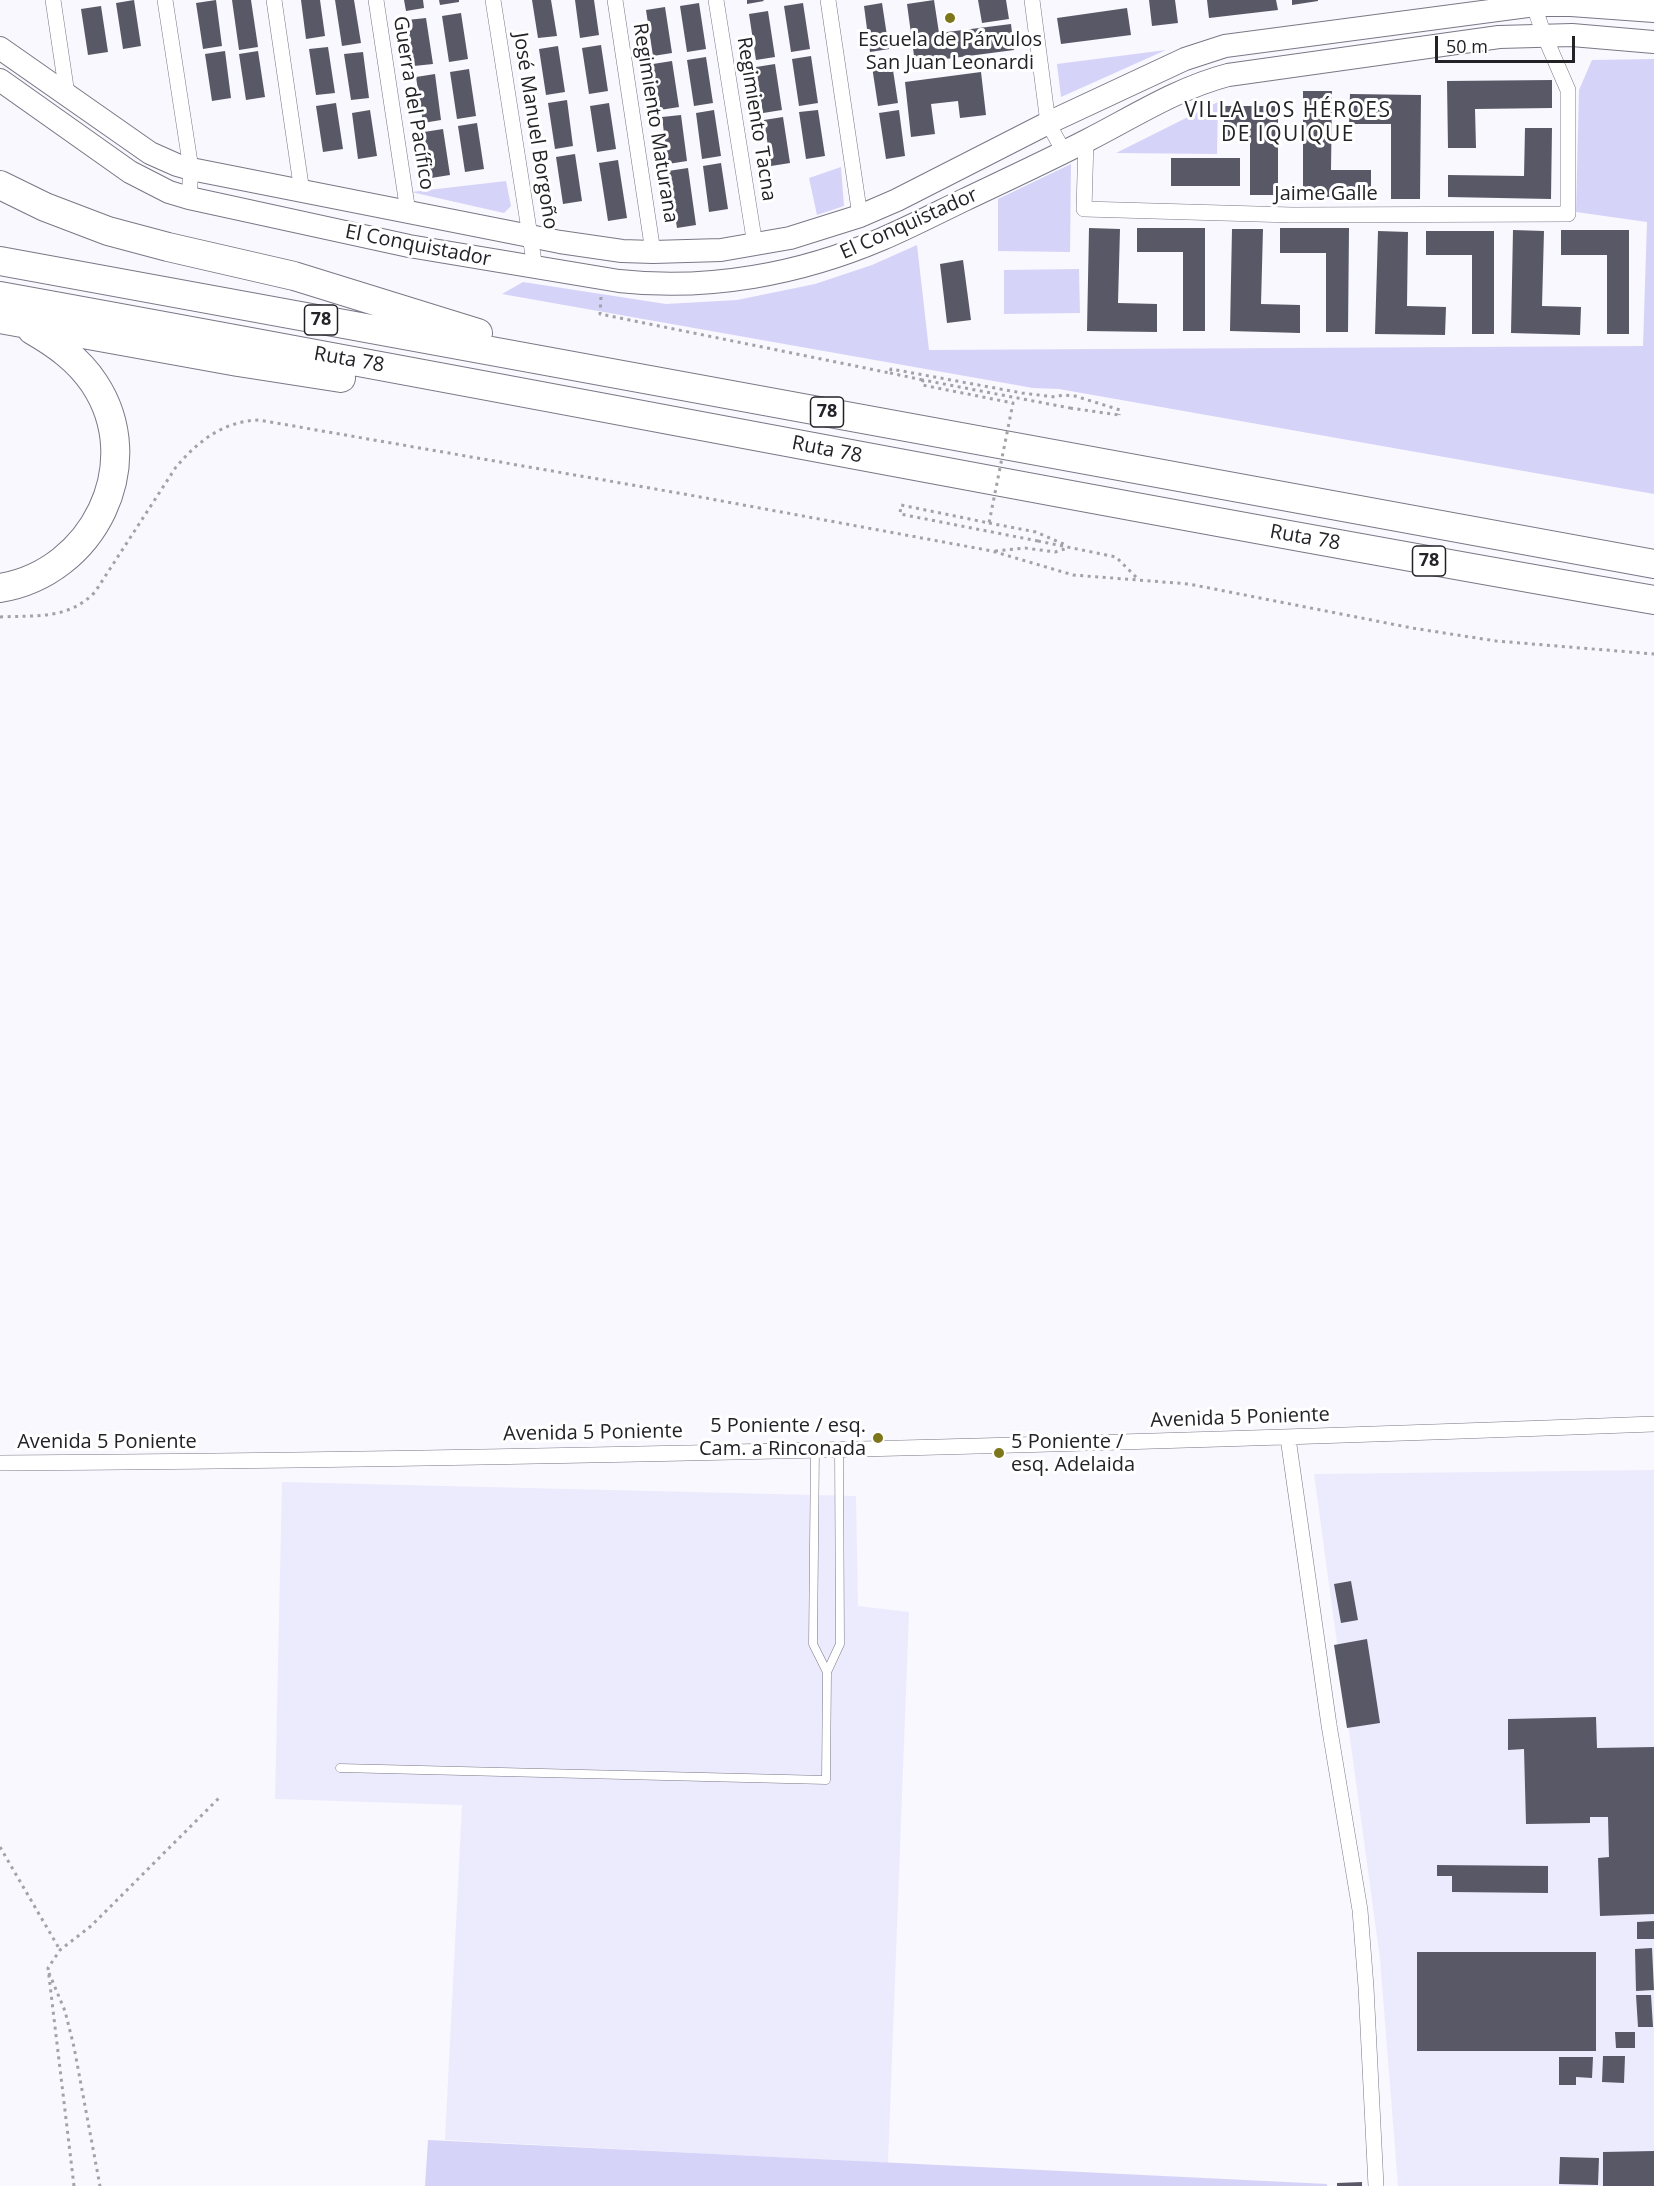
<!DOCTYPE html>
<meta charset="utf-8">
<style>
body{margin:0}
#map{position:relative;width:1654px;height:2186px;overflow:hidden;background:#f8f8fe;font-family:"Open Sans",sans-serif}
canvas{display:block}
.scale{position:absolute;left:1435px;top:36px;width:140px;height:27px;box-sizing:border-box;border:3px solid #222227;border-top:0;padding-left:8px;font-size:18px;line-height:21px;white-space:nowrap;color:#222227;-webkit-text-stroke:4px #fff;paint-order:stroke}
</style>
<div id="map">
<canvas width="1654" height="2186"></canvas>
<div class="scale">50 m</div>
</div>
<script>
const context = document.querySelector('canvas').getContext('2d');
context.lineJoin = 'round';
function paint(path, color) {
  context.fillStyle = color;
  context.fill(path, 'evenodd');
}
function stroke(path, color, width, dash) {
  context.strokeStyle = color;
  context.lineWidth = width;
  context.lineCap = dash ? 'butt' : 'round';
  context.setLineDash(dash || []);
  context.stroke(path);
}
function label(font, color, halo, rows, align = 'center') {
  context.font = font + ' "Open Sans",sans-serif';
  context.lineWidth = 6;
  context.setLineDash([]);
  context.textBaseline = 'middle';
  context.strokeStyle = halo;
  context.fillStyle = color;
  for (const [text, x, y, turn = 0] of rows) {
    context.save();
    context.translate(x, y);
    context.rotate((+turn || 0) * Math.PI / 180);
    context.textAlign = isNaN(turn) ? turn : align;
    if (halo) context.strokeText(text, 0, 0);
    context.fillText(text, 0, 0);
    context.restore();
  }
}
paint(new Path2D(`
 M 1654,1470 L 1654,2186 L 1398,2186 L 1380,1959 L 1314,1474 Z
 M 282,1482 L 856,1496 L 858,1606 L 909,1612 L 888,2163 L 445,2140 L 462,1805 L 275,1799 Z`), '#ecebfd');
paint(new Path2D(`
 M 1166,50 L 1061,97 L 1057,64 Z
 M 1654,59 L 1654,494 L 1059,389 L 1033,388 L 502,294 L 523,282 L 666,304 L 737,300 L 815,284 L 872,265 L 917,245 L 929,350 L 1643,346 L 1647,222 L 1576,212 L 1579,90 L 1592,60 Z
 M 1218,102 L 1217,154 L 1116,153 Z
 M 1071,164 L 1070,252 L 998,251 L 998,199 Z
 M 841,167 L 844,206 L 817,215 L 809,178 Z
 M 506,181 L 511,206 L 504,213 L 411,192 Z
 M 1079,269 L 1080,313 L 1004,314 L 1004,270 Z
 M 428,2140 L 1327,2184 L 1327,2186 L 425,2186 Z`), '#d6d3f9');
paint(new Path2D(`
 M 134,0 L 141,46 L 123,49 L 116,3 Z
 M 216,0 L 222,46 L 203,49 L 196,3 Z
 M 232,0 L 251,0 L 258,47 L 239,50 Z
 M 301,0 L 320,0 L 325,36 L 306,39 Z
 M 335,0 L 354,0 L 361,43 L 342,46 Z
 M 404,0 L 423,0 L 424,8 L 406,11 Z
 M 439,0 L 459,0 L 459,2 L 440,5 Z
 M 532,0 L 551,0 L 557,36 L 538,38 Z
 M 575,0 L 594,0 L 599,35 L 580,38 Z
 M 747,0 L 763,0 L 764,1 L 747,4 Z
 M 934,0 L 939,33 L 1011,24 L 1014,50 L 915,63 L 907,4 Z
 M 978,0 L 1006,0 L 1009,19 L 982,23 Z
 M 1149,0 L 1175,0 L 1178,23 L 1152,26 Z
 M 1207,0 L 1276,0 L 1278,10 L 1209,18 Z
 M 1292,0 L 1318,0 L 1318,1 L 1292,5 Z
 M 699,3 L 706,49 L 687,52 L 680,6 Z
 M 803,3 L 810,49 L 791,52 L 784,6 Z
 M 882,3 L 889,49 L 870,52 L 864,6 Z
 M 101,6 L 108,52 L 88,55 L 81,9 Z
 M 665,7 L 672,53 L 653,56 L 646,10 Z
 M 1127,8 L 1131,35 L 1061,44 L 1057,18 Z
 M 768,11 L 775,57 L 756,60 L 749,14 Z
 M 461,13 L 468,59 L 449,62 L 442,16 Z
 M 426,18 L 433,64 L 414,66 L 407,20 Z
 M 601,45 L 608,91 L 589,94 L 582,48 Z
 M 558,46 L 565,92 L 546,95 L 539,49 Z
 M 328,47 L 335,93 L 316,95 L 309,49 Z
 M 225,51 L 231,98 L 212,101 L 205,54 Z
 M 258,51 L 265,97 L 246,100 L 239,54 Z
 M 363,52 L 369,98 L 351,100 L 344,54 Z
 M 811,56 L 818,103 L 799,106 L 792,59 Z
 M 706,57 L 713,103 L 694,106 L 687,60 Z
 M 891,57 L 898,103 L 878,106 L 871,60 Z
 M 672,61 L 679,107 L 660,110 L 653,64 Z
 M 775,64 L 782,110 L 763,113 L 756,67 Z
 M 469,69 L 476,116 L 457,119 L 450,72 Z
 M 981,72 L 986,115 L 960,118 L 958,101 L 931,104 L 935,134 L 911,137 L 905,82 Z
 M 435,74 L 441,120 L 423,123 L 416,77 Z
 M 1552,80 L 1552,108 L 1475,109 L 1476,148 L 1448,148 L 1447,81 Z
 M 1303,91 L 1332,91 L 1331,170 L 1371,170 L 1371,197 L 1303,197 Z
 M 1350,94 L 1421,95 L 1420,199 L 1391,199 L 1391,124 L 1349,124 Z
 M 567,100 L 573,146 L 555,149 L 548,103 Z
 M 336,103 L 343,149 L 323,152 L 316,106 Z
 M 609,103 L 616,149 L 597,152 L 590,106 Z
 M 1224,106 L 1278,106 L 1278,195 L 1250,195 L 1250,138 L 1224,138 Z
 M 370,110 L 377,156 L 358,159 L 352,113 Z
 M 714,110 L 721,156 L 702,159 L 696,113 Z
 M 818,110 L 825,156 L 806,159 L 799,112 Z
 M 899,110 L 905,156 L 886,159 L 879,113 Z
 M 681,115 L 687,161 L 668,164 L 662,117 Z
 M 783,117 L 790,163 L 771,166 L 764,120 Z
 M 477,123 L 484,169 L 465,172 L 458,126 Z
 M 1525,128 L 1552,128 L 1551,199 L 1448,197 L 1448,175 L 1524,176 Z
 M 443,129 L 450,175 L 431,178 L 424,132 Z
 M 575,154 L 582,201 L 563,204 L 556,157 Z
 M 1171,158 L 1240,158 L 1240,186 L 1171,186 Z
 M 618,160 L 627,218 L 608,221 L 599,163 Z
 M 721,163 L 728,209 L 709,212 L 703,166 Z
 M 688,168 L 696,225 L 677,228 L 668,171 Z
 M 1089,228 L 1120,229 L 1118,303 L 1157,304 L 1157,332 L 1087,331 Z
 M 1137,228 L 1205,228 L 1205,331 L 1183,331 L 1183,252 L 1137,252 Z
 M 1280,228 L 1349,228 L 1348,332 L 1326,332 L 1326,253 L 1280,253 Z
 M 1232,229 L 1263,229 L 1261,304 L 1300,305 L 1300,333 L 1230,331 Z
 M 1513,230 L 1544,231 L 1542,306 L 1581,307 L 1580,335 L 1511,333 Z
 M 1561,230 L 1629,230 L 1629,334 L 1607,334 L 1607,255 L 1561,255 Z
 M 1378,231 L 1408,232 L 1407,306 L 1446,307 L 1445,335 L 1375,334 Z
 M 1426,231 L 1494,231 L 1494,334 L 1472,334 L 1472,255 L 1426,255 Z
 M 963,260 L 971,320 L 947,323 L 940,264 Z
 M 1351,1581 L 1358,1620 L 1341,1623 L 1334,1584 Z
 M 1367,1639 L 1380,1723 L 1347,1728 L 1334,1645 Z
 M 1596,1717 L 1597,1748 L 1654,1747 L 1654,1914 L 1600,1916 L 1598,1858 L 1609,1857 L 1608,1817 L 1590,1817 L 1590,1823 L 1526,1824 L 1524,1749 L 1508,1750 L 1508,1719 Z
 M 1437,1865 L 1548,1866 L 1548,1893 L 1452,1892 L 1452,1876 L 1437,1876 Z
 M 1654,1921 L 1654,1939 L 1637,1939 L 1637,1922 Z
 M 1652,1948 L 1654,1990 L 1636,1991 L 1635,1949 Z
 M 1417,1952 L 1596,1952 L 1596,2051 L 1417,2051 Z
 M 1636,1995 L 1651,1995 L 1653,2027 L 1638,2027 Z
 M 1615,2032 L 1635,2032 L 1635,2048 L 1616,2048 Z
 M 1603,2056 L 1625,2056 L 1624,2083 L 1602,2082 Z
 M 1559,2057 L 1593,2057 L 1592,2078 L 1576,2077 L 1576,2085 L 1559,2085 Z
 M 1654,2151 L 1654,2186 L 1603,2186 L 1603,2152 Z
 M 1560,2157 L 1599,2158 L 1598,2185 L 1559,2184 Z
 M 1362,2182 L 1362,2186 L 1337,2186 L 1337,2183 Z`), '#595866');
const service = new Path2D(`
 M 815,1449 L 813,1644 L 827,1672 L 840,1644 L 839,1448
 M 340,1768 L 826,1780 L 827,1672`);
const minor = new Path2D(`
 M 53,0 L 67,94
 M 165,0 L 191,169 L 189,198
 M 274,0 L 302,192
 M 376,0 L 408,212
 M 493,0 L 535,268
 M 615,0 L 653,252
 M 716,0 L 755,245
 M 828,0 L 860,216
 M 1032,0 L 1048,123 L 1064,152
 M 1086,141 L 1084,209 L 1292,215 L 1568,214 L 1568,90 L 1544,35 L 1532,0
 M 1288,1438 L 1329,1725 L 1360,1910 L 1366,1987 L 1376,2186
 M 0,1463 C 551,1459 1103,1445 1654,1424`);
const secondary = new Path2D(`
 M 0,48 L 150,153 L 177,165 L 191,169 L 560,242 L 622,251 L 653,252 L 721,250 L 790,238 L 860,216 L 897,200 L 1048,123 L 1185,59 L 1225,46 L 1535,5 L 1571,5 L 1654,11
 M 0,80 L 130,172 L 169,192 L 189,198 L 409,246 L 619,281 C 709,291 800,274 882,239 C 910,227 937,213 964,200 C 1006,180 1047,161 1088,140 C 1133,117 1178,88 1228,75 L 1499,37 L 1572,35 L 1654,42`);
const motorway = new Path2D(`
 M 0,185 L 45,207 L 108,231 L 168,247 L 294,276 L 478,333
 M 0,261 L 1654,564
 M 0,296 C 552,396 1102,504 1654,600
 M 0,319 L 238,362 L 341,378
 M 0,588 C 93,573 148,464 94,383 C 78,359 56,344 32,330`);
stroke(service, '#797886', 9);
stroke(minor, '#797886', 16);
stroke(secondary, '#797886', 24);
stroke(motorway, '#797886', 30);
stroke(new Path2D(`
 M 601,297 L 600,314 L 890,373 L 891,369 L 1022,393 L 1055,397 L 1063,395 L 1075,396 L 1120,410 L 1119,415
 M 890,373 L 923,380
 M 1070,408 L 1119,415
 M 989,523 L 1036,532 L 1066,545
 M 1038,541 L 1116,557 L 1139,580
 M 995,551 L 1025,548 L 1055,552 L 1068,548
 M 0,617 C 36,615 68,620 95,592 L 176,467 C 198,441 224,421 259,420 L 684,494 L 992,551 L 1073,575 L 1189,584 L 1412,628 L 1496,641 L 1654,654
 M 0,1847 L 60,1950
 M 49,1973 L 65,2011 L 74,2047 L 100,2186
 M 74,2186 L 48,1968 L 60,1950 L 91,1926 L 220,1797`), '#a2a2a8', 3, [3, 4.5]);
stroke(service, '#fff', 8);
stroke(minor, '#fff', 15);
stroke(secondary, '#fff', 22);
stroke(motorway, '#fff', 28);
stroke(new Path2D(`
 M 1038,541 L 900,514 L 901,505 L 989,523 L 1013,403 L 922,385 L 923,380 L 1070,408`), '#a2a2a8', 3, [3, 4.5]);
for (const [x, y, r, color] of [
 [950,18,6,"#7d761a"],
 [878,1438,6,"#7d761a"],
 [999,1453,6,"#7d761a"]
]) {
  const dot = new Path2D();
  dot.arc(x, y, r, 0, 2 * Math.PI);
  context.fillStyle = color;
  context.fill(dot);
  stroke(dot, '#fff', 2);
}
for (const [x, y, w] of [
 [321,320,33],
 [827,412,33],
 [1429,561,33]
]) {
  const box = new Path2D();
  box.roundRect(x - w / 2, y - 15, w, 30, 4.5);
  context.fillStyle = '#fff';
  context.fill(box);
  stroke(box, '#222227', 1.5);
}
label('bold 18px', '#222227', null, [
 ["78",321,320],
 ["78",827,412],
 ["78",1429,561]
]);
label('20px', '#222227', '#fff', [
 ["Escuela de Párvulos",950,40],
 ["San Juan Leonardi",950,63],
 ["5 Poniente / esq.",866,1426,"right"],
 ["Cam. a Rinconada",866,1449,"right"],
 ["5 Poniente /",1011,1442,"left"],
 ["esq. Adelaida",1011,1465,"left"]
]);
label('20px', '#222227', '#fff', [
 ["Guerra del Pacífico",413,103,81],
 ["Regimiento Tacna",756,119,81],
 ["Regimiento Maturana",655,123,81],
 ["José Manuel Borgoño",535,131,81],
 ["Jaime Galle",1326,194],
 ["El Conquistador",909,224,-24],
 ["El Conquistador",418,246,11],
 ["Ruta 78",349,360,10],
 ["Ruta 78",827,450,11],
 ["Ruta 78",1305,538,10],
 ["Avenida 5 Poniente",1240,1418,-2],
 ["Avenida 5 Poniente",593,1433,-1],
 ["Avenida 5 Poniente",107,1442]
]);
context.letterSpacing = '1.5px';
label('21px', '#222227', '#fff', [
 ["VILLA LOS HÉROES",1288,111],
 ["DE IQUIQUE",1288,135]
]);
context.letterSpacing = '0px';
</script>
